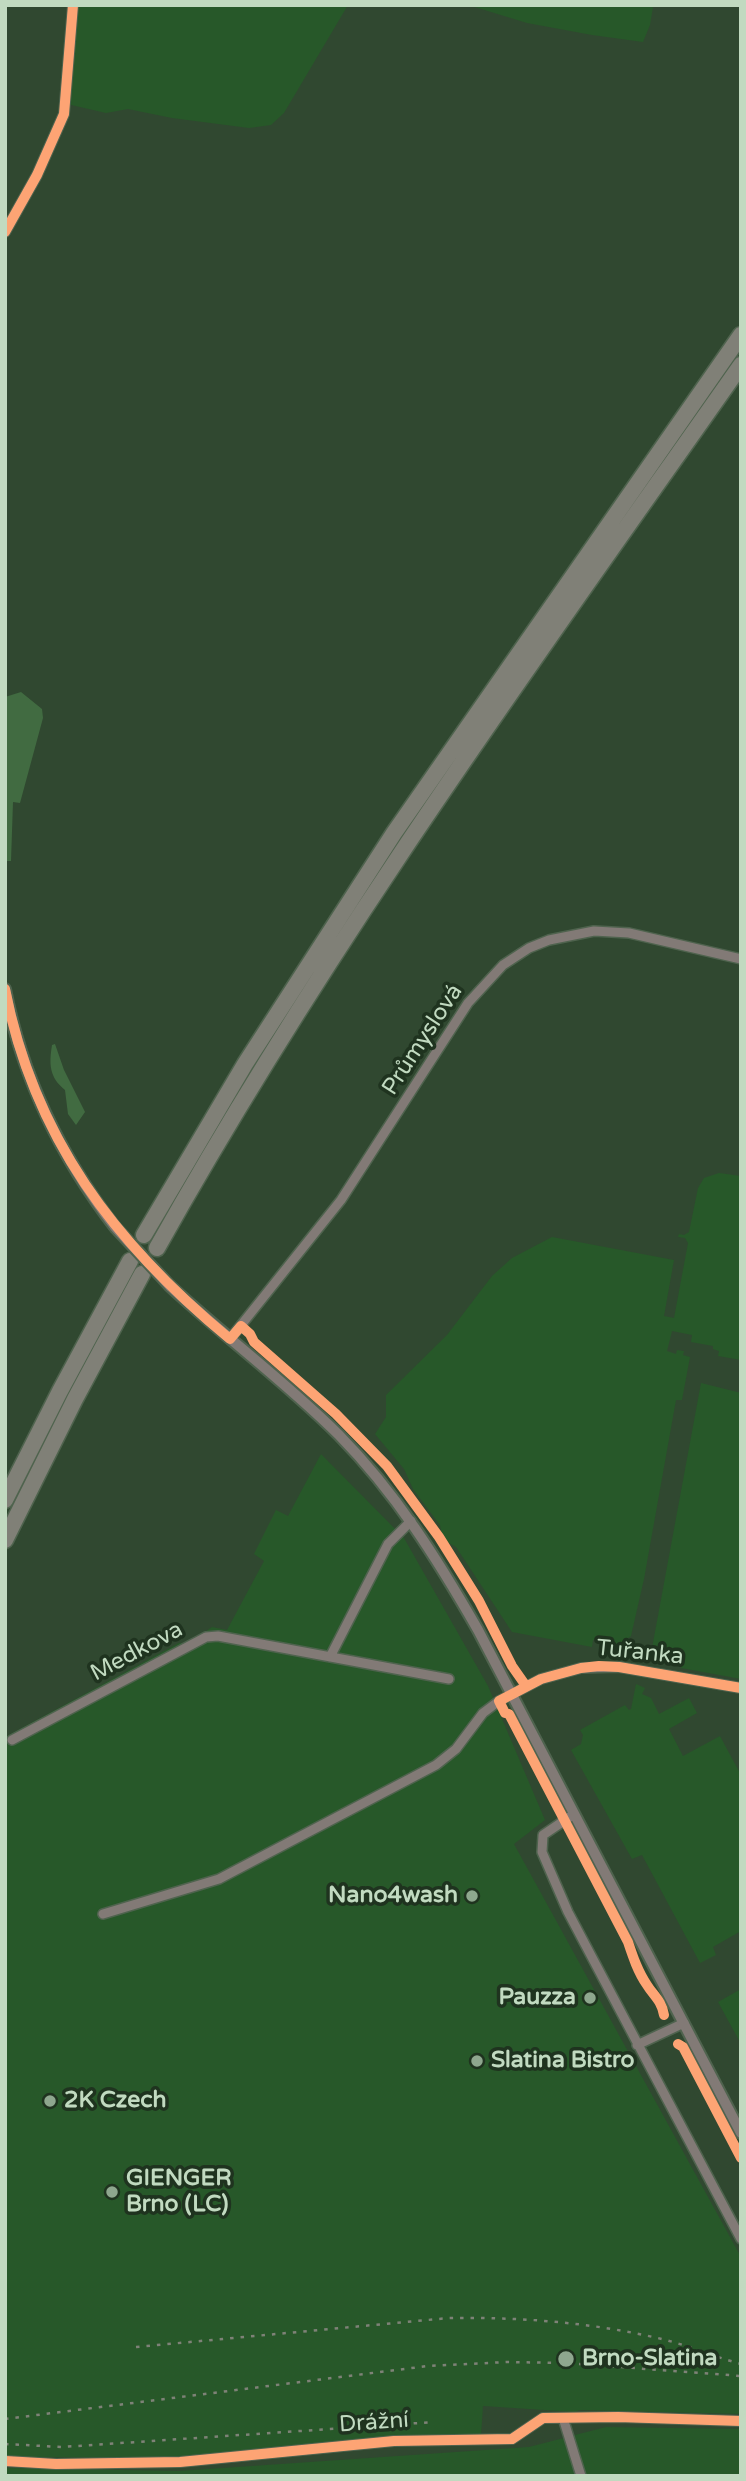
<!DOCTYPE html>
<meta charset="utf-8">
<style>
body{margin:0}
#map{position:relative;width:746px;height:2481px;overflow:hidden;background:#304830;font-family:"Varela Round",sans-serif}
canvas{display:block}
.frame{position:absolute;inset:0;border:7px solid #c1dac0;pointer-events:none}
</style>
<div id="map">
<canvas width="746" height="2481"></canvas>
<div class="frame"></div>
</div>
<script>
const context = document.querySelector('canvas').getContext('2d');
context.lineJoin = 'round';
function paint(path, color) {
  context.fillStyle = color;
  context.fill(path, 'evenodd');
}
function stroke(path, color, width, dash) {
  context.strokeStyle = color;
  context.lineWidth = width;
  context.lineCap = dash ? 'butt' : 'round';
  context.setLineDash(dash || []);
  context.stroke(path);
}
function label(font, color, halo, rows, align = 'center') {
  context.font = font + ' "Varela Round",sans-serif';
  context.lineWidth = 7;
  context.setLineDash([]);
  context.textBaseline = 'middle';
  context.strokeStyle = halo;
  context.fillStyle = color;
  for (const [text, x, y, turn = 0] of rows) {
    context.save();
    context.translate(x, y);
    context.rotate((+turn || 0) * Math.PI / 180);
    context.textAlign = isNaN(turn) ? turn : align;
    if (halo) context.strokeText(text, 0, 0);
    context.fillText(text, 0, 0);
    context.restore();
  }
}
paint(new Path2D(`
 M 73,5 L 348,5 L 284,113 L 271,125 L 249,128 L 172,118 L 128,109 L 106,113 L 67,104 Z
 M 468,5 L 653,5 L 653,7 L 650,25 L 643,42 L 592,35 L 527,23 Z
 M 719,1173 L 741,1176 L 741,1360 L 718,1356 L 719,1351 L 713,1349 L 713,1346 L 691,1342 L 692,1335 L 672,1331 L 667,1351 L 676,1354 L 677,1350 L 684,1351 L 683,1355 L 690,1357 L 682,1400 L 676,1400 L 644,1579 L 631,1636 L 622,1643 L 615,1644 L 593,1640 L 592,1647 L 512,1632 L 456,1547 L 447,1542 L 442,1535 L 440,1525 L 413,1489 L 404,1469 L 375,1434 L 386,1417 L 386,1395 L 447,1335 L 492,1276 L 512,1258 L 552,1237 L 674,1260 L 664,1316 L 674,1318 L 688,1243 L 685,1238 L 678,1237 L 679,1234 L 684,1235 L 689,1232 L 698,1188 L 704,1178 Z
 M 701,1383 L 741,1393 L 741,1679 L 681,1668 L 683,1653 L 652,1648 Z
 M 321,1454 L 404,1538 L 488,1686 L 545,1820 L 514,1844 L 741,2257 L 741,2414 L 580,2410 L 575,2412 L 483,2406 L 481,2435 L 414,2435 L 179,2458 L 5,2457 L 5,1737 L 179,1643 L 189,1643 L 212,1627 L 227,1630 L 264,1561 L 254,1554 L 276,1510 L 288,1516 Z
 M 636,1684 L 645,1688 L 642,1694 L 651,1698 L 659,1714 L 689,1698 L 697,1713 L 669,1729 L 683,1756 L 720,1736 L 741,1775 L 741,1931 L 713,1947 L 716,1955 L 700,1963 L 642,1855 L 632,1859 L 571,1750 L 581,1744 L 583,1735 L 580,1730 L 625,1705 L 629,1710 L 631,1709 Z
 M 741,1989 L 741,2044 L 718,2002 Z
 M 606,2427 L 741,2429 L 741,2476 L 5,2476 L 5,2468 L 179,2471 L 529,2447 Z`), '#275829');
paint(new Path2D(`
 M 21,692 L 42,709 L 43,718 L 20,803 L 13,802 L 11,861 L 5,861 L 5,697 Z
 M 55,1044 L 64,1070 L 85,1112 L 76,1125 L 68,1114 L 65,1090 C 49,1077 49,1064 52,1045 Z`), '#416b41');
const minor = new Path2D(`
 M 5,232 L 37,175 L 64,114 L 73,5
 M 230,1339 L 341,1200 L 468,1003 L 503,965 L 529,948 L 549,940 L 594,931 L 629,933 L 741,959
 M 330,1657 L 388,1544 L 411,1521
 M 12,1740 L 206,1637 L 218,1636 L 449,1679
 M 574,1814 L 543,1835 L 542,1852 L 568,1912 L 741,2239
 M 103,1914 L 219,1879 L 436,1765 L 456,1749 L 483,1713 L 499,1701 L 541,1679 L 581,1668 L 619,1667 L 741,1688
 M 637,2045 L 684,2023
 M 563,2418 L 581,2476
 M 5,2461 L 56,2464 L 180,2462 L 394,2441 L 512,2439 L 543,2418 L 618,2417 L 741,2421`);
const tertiary = new Path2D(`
 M 5,989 C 22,1076 61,1157 115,1227
 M 170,1286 C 225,1337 286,1382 339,1435 C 396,1493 438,1560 478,1630 L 741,2133`);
const motorway = new Path2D(`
 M 144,1235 L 245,1064 L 394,833 L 741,335
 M 157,1248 C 329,940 538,654 741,365
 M 5,1500 L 60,1391 L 130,1261
 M 5,1540 L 75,1399 L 142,1274`);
stroke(minor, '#4f634e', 12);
stroke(tertiary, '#4f634e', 14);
stroke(motorway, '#4f634e', 19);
stroke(minor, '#827a76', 9);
stroke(tertiary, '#827a76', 10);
stroke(motorway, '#808077', 16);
stroke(new Path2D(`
 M 136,2347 L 449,2318 C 516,2317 587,2322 653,2337 C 683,2343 711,2356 741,2364
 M 5,2419 L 428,2366 L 507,2362 L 566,2363 L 741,2376
 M 5,2444 L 62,2447 L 434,2422`), '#7e8277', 2.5, [3.5, 7]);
const tertiaryBridge = new Path2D(`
 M 115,1227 L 170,1286`);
stroke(tertiaryBridge, '#4f634e', 14, []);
stroke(tertiaryBridge, '#827a76', 10);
stroke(new Path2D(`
 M 5,232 L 37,175 L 64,114 L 73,5
 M 5,989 C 34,1138 115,1244 230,1339 L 241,1326 L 250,1334 L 254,1342 L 336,1414 L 387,1466 L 439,1537 L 479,1601 L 512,1666 L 526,1686
 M 664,2015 C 662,2001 653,1995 647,1985 C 638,1972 633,1957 628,1942 L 509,1714 L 505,1713 L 499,1701 L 541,1679 L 581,1668 L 599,1666 L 619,1667 L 741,1688
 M 678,2044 L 683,2047 L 741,2158
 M 5,2461 L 56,2464 L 180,2462 L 394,2441 L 512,2439 L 543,2418 L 618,2417 L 741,2421`), '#fda474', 10);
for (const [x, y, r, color] of [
 [472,1896,7,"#8ea78e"],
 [590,1998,7,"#8ea78e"],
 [477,2061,7,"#8ea78e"],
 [50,2101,7,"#8ea78e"],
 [112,2192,7,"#8ea78e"],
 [566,2359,9,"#8ea78e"]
]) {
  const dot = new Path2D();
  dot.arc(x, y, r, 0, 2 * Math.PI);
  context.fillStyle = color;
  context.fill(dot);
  stroke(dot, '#1f331f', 2.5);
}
label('23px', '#c1dac0', '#1f331f', [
 ["Průmyslová",423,1040,-57],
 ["Medkova",137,1652,-28],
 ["Tuřanka",640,1653,6],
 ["Drážní",374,2423,-4]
]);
label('bold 23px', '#c1dac0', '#1f331f', [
 ["Nano4wash",458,1896,"right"],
 ["Pauzza",576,1998,"right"],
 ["Slatina Bistro",491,2061],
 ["2K Czech",64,2101],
 ["GIENGER",126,2179],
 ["Brno (LC)",126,2205],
 ["Brno-Slatina",582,2359]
], 'left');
</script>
